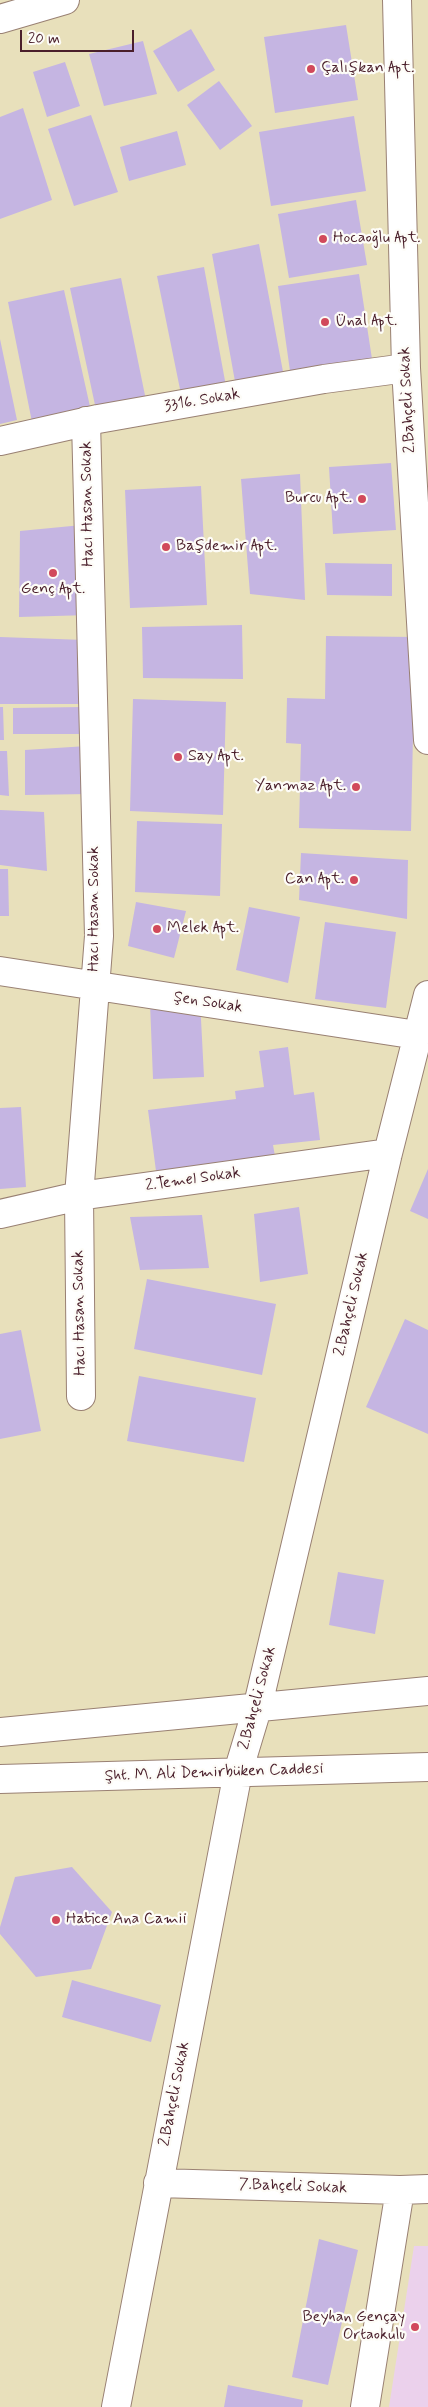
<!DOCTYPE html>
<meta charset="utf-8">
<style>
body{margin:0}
#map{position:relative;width:428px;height:2407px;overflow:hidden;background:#e8e0bb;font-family:Mynerve,sans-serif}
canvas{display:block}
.scale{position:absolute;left:20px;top:30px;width:114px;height:22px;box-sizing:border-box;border:2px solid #4a1f2b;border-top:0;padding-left:6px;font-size:15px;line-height:18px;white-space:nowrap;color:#4a1f2b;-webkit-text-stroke:4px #fdfcf7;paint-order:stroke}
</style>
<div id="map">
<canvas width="428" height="2407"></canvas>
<div class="scale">20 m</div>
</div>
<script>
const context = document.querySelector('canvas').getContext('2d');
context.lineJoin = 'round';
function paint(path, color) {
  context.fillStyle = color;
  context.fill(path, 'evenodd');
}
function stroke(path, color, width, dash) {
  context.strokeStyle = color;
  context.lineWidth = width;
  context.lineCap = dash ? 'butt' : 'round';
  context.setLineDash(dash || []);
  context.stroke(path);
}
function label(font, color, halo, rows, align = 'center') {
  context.font = font + ' Mynerve,sans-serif';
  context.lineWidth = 4.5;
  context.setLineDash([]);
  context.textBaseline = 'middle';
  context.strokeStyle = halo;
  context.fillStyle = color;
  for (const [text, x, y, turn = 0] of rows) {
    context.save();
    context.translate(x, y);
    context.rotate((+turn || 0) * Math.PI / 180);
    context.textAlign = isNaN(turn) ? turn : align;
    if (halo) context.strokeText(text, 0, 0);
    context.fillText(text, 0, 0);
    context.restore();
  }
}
paint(new Path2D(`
 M 414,2246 L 428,2246 L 428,2407 L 389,2407 Z`), '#ebd1ec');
paint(new Path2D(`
 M 346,25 L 358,100 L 275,113 L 264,37 Z
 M 191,29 L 215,70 L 178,92 L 153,51 Z
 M 143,41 L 157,94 L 104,106 L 89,54 Z
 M 65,62 L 80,106 L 47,117 L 33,72 Z
 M 219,81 L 252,126 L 220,150 L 187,105 Z
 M 23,108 L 52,200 L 0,219 L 0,117 Z
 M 91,115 L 118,192 L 74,206 L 48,129 Z
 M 354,116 L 366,191 L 271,206 L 259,132 Z
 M 177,131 L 186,165 L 129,181 L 120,147 Z
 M 356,200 L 367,265 L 289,278 L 278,214 Z
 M 259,244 L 284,377 L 236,387 L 212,254 Z
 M 204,267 L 228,397 L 183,404 L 157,276 Z
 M 359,274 L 372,359 L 290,371 L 278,286 Z
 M 121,278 L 148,410 L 98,419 L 70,288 Z
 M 64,290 L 93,420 L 34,432 L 8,302 Z
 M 0,339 L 17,420 L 0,424 Z
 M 391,463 L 396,530 L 333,534 L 329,467 Z
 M 300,474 L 305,600 L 250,594 L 241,479 Z
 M 201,486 L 207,605 L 130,608 L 125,490 Z
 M 82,525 L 90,615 L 19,617 L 20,531 Z
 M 325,563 L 392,564 L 392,596 L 327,595 Z
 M 242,625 L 243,679 L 143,678 L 142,627 Z
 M 326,636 L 415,637 L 411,831 L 299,828 L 301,744 L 286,743 L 287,698 L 325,699 Z
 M 0,637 L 85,640 L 87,704 L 0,704 Z
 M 133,699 L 226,702 L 223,815 L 130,811 Z
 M 0,707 L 3,707 L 4,740 L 0,740 Z
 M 82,707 L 83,734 L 13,734 L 13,708 Z
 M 87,746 L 89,794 L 25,795 L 25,750 Z
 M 0,751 L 7,751 L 9,796 L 0,795 Z
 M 0,810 L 44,812 L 47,871 L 0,865 Z
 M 137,821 L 222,824 L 220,896 L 135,892 Z
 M 301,853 L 408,860 L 407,919 L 299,900 Z
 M 0,869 L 8,869 L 9,916 L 0,916 Z
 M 136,902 L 186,911 L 174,958 L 128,946 Z
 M 249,907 L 300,917 L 288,983 L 236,970 Z
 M 325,922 L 396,932 L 386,1008 L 315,999 Z
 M 200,1000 L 204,1077 L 153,1079 L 150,1003 Z
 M 288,1047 L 294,1095 L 314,1092 L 320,1140 L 273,1145 L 275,1156 L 156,1171 L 148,1110 L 236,1099 L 235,1091 L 264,1087 L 259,1051 Z
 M 21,1107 L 26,1187 L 0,1189 L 0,1108 Z
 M 428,1169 L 428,1219 L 410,1211 Z
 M 299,1207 L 308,1274 L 260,1282 L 254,1214 Z
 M 202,1215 L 209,1268 L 140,1270 L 130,1217 Z
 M 147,1279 L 276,1304 L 262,1375 L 134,1349 Z
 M 405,1319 L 428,1330 L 428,1434 L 366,1407 Z
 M 21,1330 L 41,1431 L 0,1439 L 0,1334 Z
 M 139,1376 L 256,1398 L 244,1462 L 127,1441 Z
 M 338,1572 L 384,1580 L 375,1634 L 329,1625 Z
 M 72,1867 L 112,1912 L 91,1969 L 36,1977 L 0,1934 L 0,1927 L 15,1877 Z
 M 72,1980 L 161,2005 L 151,2042 L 62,2017 Z
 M 319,2239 L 358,2250 L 328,2385 L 292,2377 Z
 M 228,2385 L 303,2400 L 302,2407 L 224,2407 Z`), '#c5b5e2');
const minor = new Path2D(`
 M 397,0 L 406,368 L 428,740
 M 0,19 L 65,0
 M 0,441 L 98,419 L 324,379 L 406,368
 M 0,971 L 417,1035
 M 0,1214 L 79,1196 L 388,1153
 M 81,1396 L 79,1196 L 99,936 L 86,421
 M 0,1732 L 428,1691
 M 0,1779 L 428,1767
 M 158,2183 L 400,2190 L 428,2189
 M 116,2407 L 238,1772 L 257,1709 L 388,1153 L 428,995
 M 365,2407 L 400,2190`);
stroke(minor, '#998073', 30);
stroke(minor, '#fff', 28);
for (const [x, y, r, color] of [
 [311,69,5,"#d1495b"],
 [323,239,5,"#d1495b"],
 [325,322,5,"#d1495b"],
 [362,499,5,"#d1495b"],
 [166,547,5,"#d1495b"],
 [53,573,5,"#d1495b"],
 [178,757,5,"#d1495b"],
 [356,787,5,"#d1495b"],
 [354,880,5,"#d1495b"],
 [157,929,5,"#d1495b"],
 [56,1920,5,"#d1495b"],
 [415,2327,5,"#d1495b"]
]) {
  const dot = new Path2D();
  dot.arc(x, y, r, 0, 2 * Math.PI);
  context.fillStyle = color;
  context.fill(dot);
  stroke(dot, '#fdfcf7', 2);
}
label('16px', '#4a1f2b', '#fdfcf7', [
 ["Çalışkan Apt.",321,69],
 ["Hocaoğlu Apt.",333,239],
 ["Ünal Apt.",335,322],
 ["Burcu Apt.",352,499,"right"],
 ["Başdemir Apt.",176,547],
 ["Genç Apt.",53,590,"center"],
 ["Say Apt.",188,757],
 ["Yanmaz Apt.",346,787,"right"],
 ["Can Apt.",344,880,"right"],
 ["Melek Apt.",167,929],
 ["Hatice Ana Camii",66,1920],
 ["Beyhan Gençay",405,2318,"right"],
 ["Ortaokulu",405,2336,"right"]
], 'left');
label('16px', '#4a1f2b', '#fdfcf7', [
 ["2.Bahçeli Sokak",408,400,-93],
 ["3316. Sokak",202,401,-10],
 ["Hacı Hasan Sokak",88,504,-91],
 ["Hacı Hasan Sokak",95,909,-90],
 ["Şen Sokak",208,1003,9],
 ["2.Temel Sokak",193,1180,-8],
 ["2.Bahçeli Sokak",352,1304,-77],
 ["Hacı Hasan Sokak",80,1313,-91],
 ["2.Bahçeli Sokak",258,1698,-75],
 ["Şht. M. Ali Demirbüken Caddesi",214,1773,-2],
 ["2.Bahçeli Sokak",175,2094,-79],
 ["7.Bahçeli Sokak",293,2187,2]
]);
</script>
